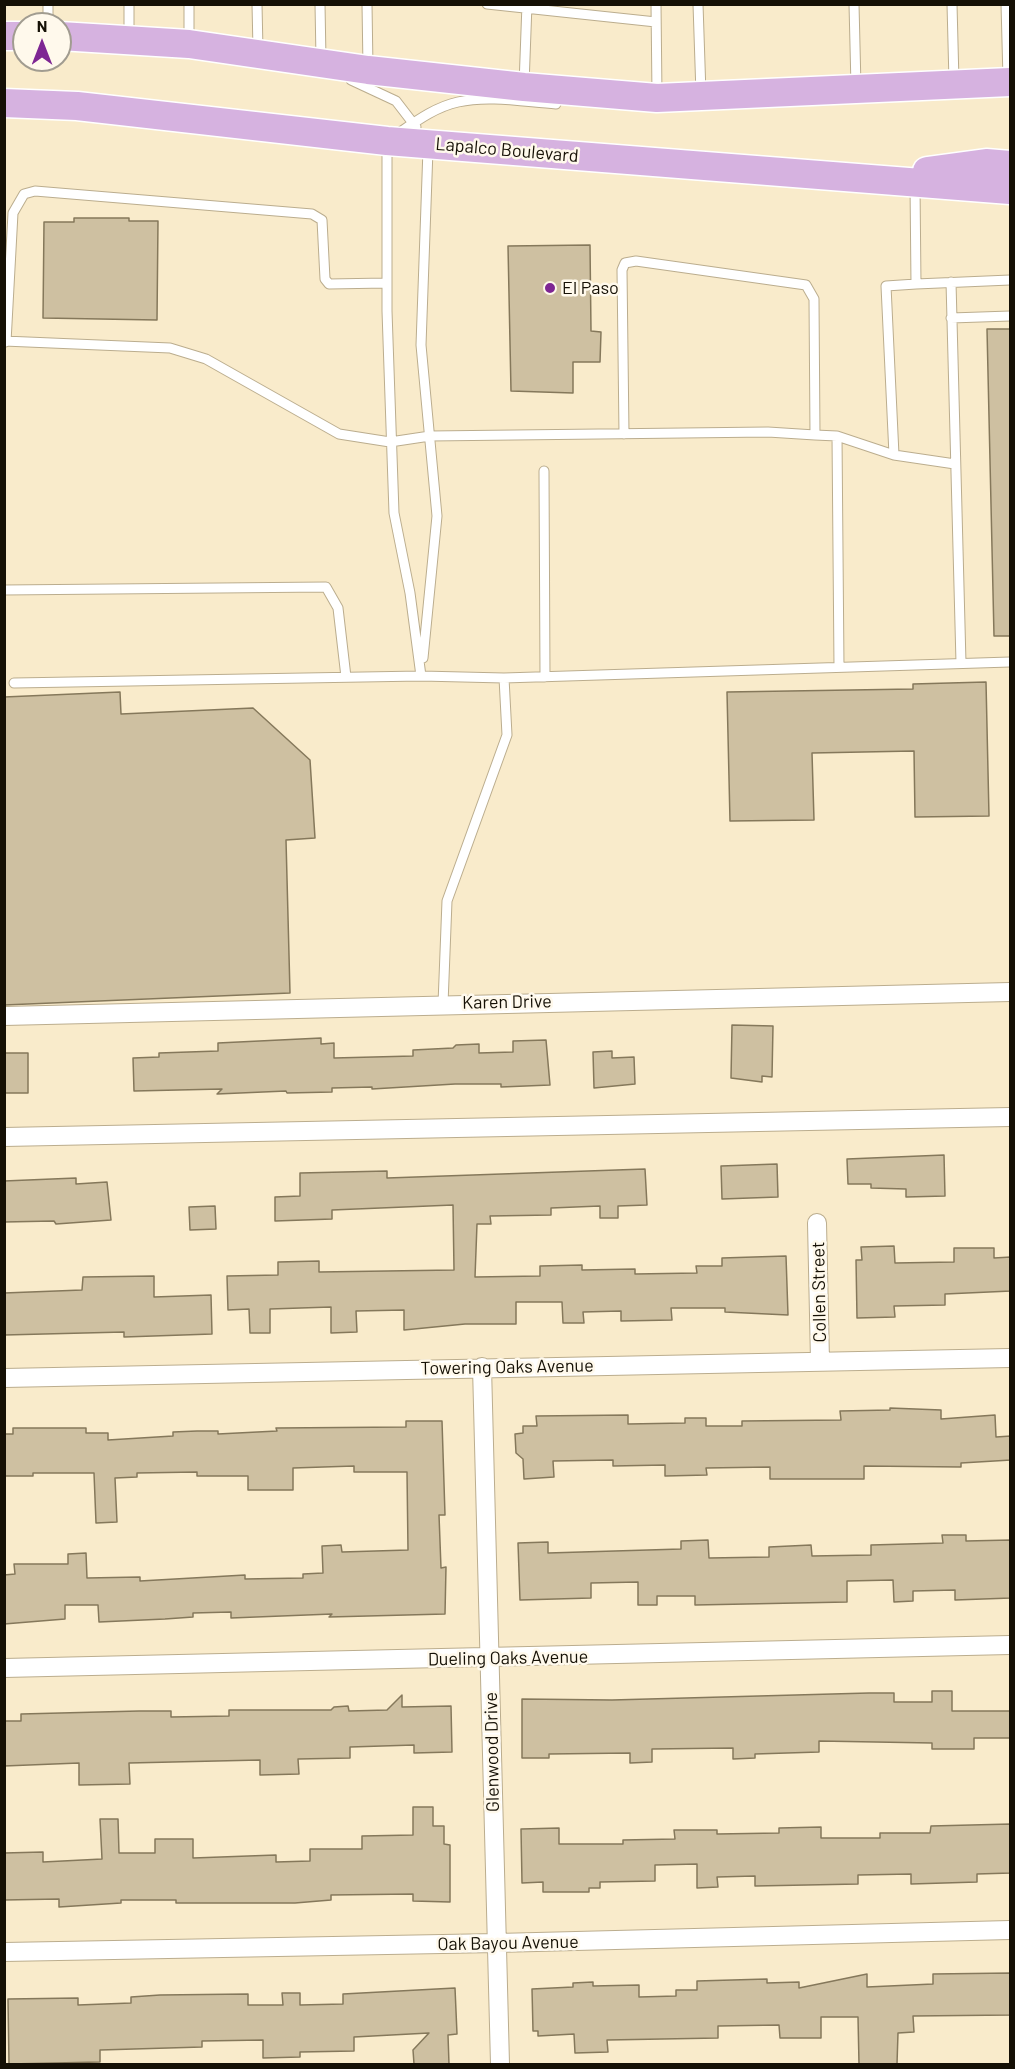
<!DOCTYPE html>
<style>
body{margin:0}
#map{position:relative;width:1015px;height:2069px;overflow:hidden;background:#f9ebcb;font-family:Barlow,sans-serif}
canvas{display:block}
.frame{position:absolute;inset:0;border:6px solid #151005;pointer-events:none}
.north{position:absolute;left:12px;top:12px;width:60px;height:60px;box-sizing:border-box;background:#fff9ec;border:2px solid #a19c90;border-radius:50%;rotate:0deg;font-size:16px;font-weight:700;line-height:24px;text-align:center;color:#151005}
.north::after{content:'';display:block;margin:auto;width:21px;height:27px;background:#7e2693;clip-path:polygon(50% 0,100% 100%,50% 72%,0 100%)}
</style>
<div id="map">
<canvas width="1015" height="2069"></canvas>
<div class="frame"></div>
<div class="north">N</div>
</div>
<script>
const context = document.querySelector('canvas').getContext('2d');
context.lineJoin = 'round';
function paint(path, color) {
  context.fillStyle = color;
  context.fill(path, 'evenodd');
}
function stroke(path, color, width, dash) {
  context.strokeStyle = color;
  context.lineWidth = width;
  context.lineCap = dash ? 'butt' : 'round';
  context.setLineDash(dash || []);
  context.stroke(path);
}
function label(font, color, halo, rows, align = 'center') {
  context.font = font + ' Barlow,sans-serif';
  context.lineWidth = 5;
  context.setLineDash([]);
  context.textBaseline = 'middle';
  context.strokeStyle = halo;
  context.fillStyle = color;
  for (const [text, x, y, turn = 0] of rows) {
    context.save();
    context.translate(x, y);
    context.rotate((+turn || 0) * Math.PI / 180);
    context.textAlign = isNaN(turn) ? turn : align;
    if (halo) context.strokeText(text, 0, 0);
    context.fillText(text, 0, 0);
    context.restore();
  }
}
const building = new Path2D(`
 M 74,218 L 129,218 L 129,221 L 158,221 L 157,320 L 43,318 L 44,222 L 74,222 Z
 M 590,245 L 591,331 L 601,332 L 600,362 L 573,362 L 573,393 L 511,391 L 508,246 Z
 M 987,329 L 1011,329 L 1011,636 L 994,636 Z
 M 986,682 L 989,816 L 915,817 L 914,751 L 812,753 L 814,820 L 730,821 L 727,692 L 913,689 L 913,684 Z
 M 120,692 L 121,714 L 253,708 L 310,760 L 315,838 L 286,840 L 290,993 L 4,1005 L 4,697 Z
 M 732,1025 L 773,1026 L 772,1077 L 762,1076 L 762,1082 L 731,1078 Z
 M 321,1038 L 321,1044 L 334,1043 L 334,1058 L 413,1056 L 413,1050 L 453,1048 L 456,1045 L 479,1044 L 479,1053 L 513,1052 L 513,1041 L 546,1040 L 550,1085 L 501,1087 L 501,1084 L 455,1084 L 372,1089 L 372,1087 L 332,1088 L 332,1092 L 287,1093 L 286,1091 L 217,1094 L 222,1089 L 134,1091 L 133,1058 L 159,1057 L 159,1053 L 218,1051 L 218,1043 Z
 M 612,1051 L 612,1058 L 634,1057 L 635,1084 L 594,1088 L 593,1052 Z
 M 4,1053 L 28,1053 L 28,1093 L 4,1093 Z
 M 944,1155 L 945,1196 L 906,1197 L 906,1189 L 871,1188 L 871,1184 L 848,1184 L 847,1159 Z
 M 777,1164 L 778,1197 L 722,1199 L 721,1166 Z
 M 645,1169 L 647,1205 L 618,1206 L 618,1218 L 600,1218 L 600,1206 L 551,1208 L 551,1215 L 490,1216 L 491,1224 L 477,1224 L 475,1277 L 540,1276 L 540,1266 L 582,1265 L 582,1270 L 635,1269 L 635,1274 L 697,1273 L 696,1266 L 722,1266 L 722,1258 L 786,1256 L 788,1315 L 725,1312 L 725,1308 L 671,1308 L 672,1320 L 621,1321 L 621,1311 L 583,1312 L 584,1323 L 563,1323 L 562,1302 L 516,1302 L 516,1324 L 465,1324 L 404,1330 L 404,1310 L 356,1311 L 357,1332 L 331,1333 L 331,1307 L 270,1309 L 270,1333 L 250,1333 L 249,1309 L 228,1310 L 227,1276 L 278,1275 L 278,1262 L 319,1261 L 319,1272 L 454,1270 L 453,1205 L 332,1210 L 332,1219 L 275,1221 L 275,1197 L 300,1196 L 300,1173 L 387,1171 L 387,1178 Z
 M 76,1178 L 76,1184 L 107,1182 L 111,1220 L 56,1224 L 54,1221 L 4,1222 L 4,1181 Z
 M 215,1206 L 216,1229 L 190,1230 L 189,1207 Z
 M 894,1246 L 895,1263 L 954,1262 L 954,1248 L 994,1248 L 994,1258 L 1011,1257 L 1011,1291 L 945,1294 L 945,1305 L 894,1306 L 895,1317 L 857,1318 L 856,1260 L 862,1260 L 861,1247 Z
 M 154,1276 L 154,1297 L 211,1295 L 212,1334 L 124,1337 L 124,1332 L 4,1335 L 4,1293 L 82,1290 L 83,1277 Z
 M 890,1408 L 941,1410 L 941,1419 L 995,1415 L 996,1437 L 1011,1436 L 1011,1460 L 961,1463 L 961,1467 L 864,1466 L 864,1479 L 770,1479 L 770,1467 L 706,1468 L 707,1475 L 665,1476 L 665,1465 L 613,1466 L 613,1460 L 553,1461 L 554,1477 L 524,1479 L 523,1459 L 516,1453 L 515,1434 L 523,1433 L 523,1426 L 537,1426 L 536,1416 L 628,1415 L 628,1424 L 685,1423 L 685,1418 L 706,1418 L 706,1426 L 742,1426 L 742,1421 L 841,1420 L 840,1411 L 890,1410 Z
 M 406,1421 L 442,1421 L 445,1515 L 439,1515 L 441,1568 L 446,1567 L 445,1614 L 329,1617 L 332,1614 L 231,1618 L 231,1612 L 193,1613 L 193,1617 L 165,1619 L 99,1622 L 98,1605 L 65,1605 L 65,1619 L 4,1624 L 4,1575 L 15,1574 L 14,1564 L 68,1564 L 68,1554 L 86,1553 L 87,1578 L 140,1577 L 140,1581 L 245,1575 L 245,1579 L 303,1578 L 303,1574 L 323,1573 L 322,1546 L 341,1545 L 342,1552 L 408,1550 L 407,1472 L 354,1472 L 354,1466 L 293,1468 L 293,1490 L 248,1490 L 248,1476 L 197,1476 L 197,1472 L 137,1473 L 137,1477 L 115,1478 L 117,1522 L 96,1523 L 94,1473 L 33,1473 L 33,1476 L 4,1476 L 4,1434 L 13,1434 L 13,1428 L 86,1428 L 86,1433 L 108,1433 L 108,1440 L 173,1436 L 173,1432 L 197,1431 L 218,1431 L 218,1434 L 277,1431 L 276,1428 L 406,1427 Z
 M 942,1535 L 966,1535 L 966,1541 L 1011,1540 L 1011,1598 L 955,1600 L 955,1590 L 913,1591 L 913,1601 L 894,1602 L 893,1580 L 847,1581 L 847,1602 L 695,1605 L 695,1596 L 657,1596 L 657,1605 L 638,1605 L 638,1582 L 591,1583 L 591,1598 L 520,1600 L 518,1543 L 548,1542 L 548,1553 L 681,1549 L 681,1541 L 708,1540 L 709,1558 L 769,1557 L 769,1547 L 811,1545 L 812,1556 L 871,1555 L 871,1545 L 943,1543 Z
 M 932,1691 L 952,1691 L 952,1711 L 1011,1711 L 1011,1738 L 974,1738 L 974,1749 L 932,1749 L 932,1743 L 819,1741 L 819,1752 L 755,1754 L 755,1758 L 733,1759 L 733,1748 L 652,1749 L 652,1762 L 630,1763 L 630,1753 L 549,1754 L 549,1758 L 522,1758 L 522,1699 L 612,1700 L 869,1693 L 894,1693 L 894,1702 L 932,1702 Z
 M 402,1695 L 402,1707 L 451,1706 L 452,1752 L 414,1753 L 414,1745 L 350,1747 L 350,1758 L 298,1759 L 299,1774 L 260,1775 L 260,1760 L 129,1763 L 130,1784 L 79,1785 L 79,1763 L 4,1766 L 4,1721 L 21,1721 L 21,1714 L 139,1711 L 171,1711 L 171,1717 L 229,1716 L 229,1710 L 331,1710 L 334,1707 L 348,1706 L 349,1711 L 387,1710 Z
 M 413,1807 L 433,1807 L 433,1826 L 444,1826 L 444,1844 L 450,1845 L 450,1902 L 413,1901 L 413,1894 L 331,1895 L 331,1900 L 295,1903 L 176,1903 L 176,1900 L 121,1900 L 121,1903 L 59,1907 L 59,1899 L 4,1900 L 4,1853 L 43,1852 L 43,1862 L 102,1859 L 100,1819 L 118,1819 L 119,1853 L 155,1853 L 155,1839 L 193,1839 L 193,1858 L 276,1855 L 276,1862 L 310,1861 L 310,1849 L 362,1849 L 362,1836 L 413,1835 Z
 M 1011,1824 L 1011,1873 L 977,1874 L 977,1882 L 911,1884 L 911,1874 L 858,1875 L 858,1884 L 755,1886 L 755,1876 L 717,1877 L 718,1887 L 697,1888 L 697,1864 L 655,1865 L 655,1881 L 600,1882 L 600,1888 L 589,1888 L 589,1892 L 543,1892 L 543,1882 L 522,1883 L 521,1829 L 559,1828 L 559,1844 L 623,1844 L 623,1840 L 675,1839 L 674,1830 L 717,1830 L 717,1834 L 779,1833 L 779,1828 L 821,1827 L 821,1838 L 880,1838 L 880,1833 L 930,1833 L 931,1826 Z
 M 1011,1973 L 1011,2015 L 913,2016 L 914,2032 L 898,2033 L 897,2064 L 859,2064 L 858,2017 L 821,2017 L 821,2038 L 780,2038 L 779,2025 L 718,2026 L 718,2038 L 607,2040 L 608,2052 L 575,2053 L 574,2034 L 538,2036 L 538,2031 L 533,2031 L 532,1989 L 573,1987 L 573,1983 L 593,1982 L 593,1986 L 639,1985 L 639,1997 L 676,1996 L 676,1990 L 697,1990 L 697,1981 L 767,1979 L 767,1983 L 799,1982 L 799,1988 L 867,1974 L 867,1987 L 933,1984 L 933,1974 Z
 M 455,1988 L 457,2034 L 448,2035 L 449,2064 L 414,2064 L 413,2050 L 429,2033 L 354,2037 L 354,2051 L 300,2052 L 300,2057 L 263,2058 L 263,2040 L 202,2041 L 202,2047 L 100,2050 L 100,2062 L 9,2064 L 8,1999 L 78,1998 L 78,2005 L 131,2003 L 131,1997 L 160,1995 L 248,1994 L 248,2005 L 283,2005 L 282,1993 L 300,1993 L 300,2005 L 343,2004 L 343,1994 Z`);
paint(building, '#cec0a1');
stroke(building, '#85785b', 1.5);
const service = new Path2D(`
 M 257,4 L 258,50
 M 320,4 L 321,59
 M 367,4 L 368,68
 M 487,4 L 656,22
 M 656,4 L 657,95
 M 698,4 L 701,94
 M 854,4 L 856,87
 M 952,4 L 954,82
 M 1006,4 L 1008,79
 M 48,24 L 48,4
 M 129,38 L 129,4
 M 189,41 L 189,4
 M 351,80 L 396,101 L 416,127
 M 524,85 L 527,4
 M 396,135 C 415,122 435,107 458,102 C 489,95 525,102 556,104
 M 387,144 L 387,311 L 394,513 L 410,593 L 421,676
 M 951,282 L 961,663
 M 916,284 L 1010,280
 M 951,318 L 1010,316
 M 4,341 L 170,348 L 206,359 L 339,434 L 390,442 L 430,436 L 768,432 L 815,435 L 837,436 L 894,455 L 955,464
 M 6,342 L 13,213 L 24,194 L 35,191 L 312,214 L 322,220 L 325,279 L 329,284 L 386,283
 M 624,434 L 622,270 L 625,263 L 636,261 L 806,285 L 814,299 L 815,435
 M 837,436 L 839,667
 M 894,455 L 886,286 L 916,284 L 915,185
 M 544,471 L 545,677
 M 4,590 L 326,587 L 338,608 L 346,677
 M 423,658 L 437,516 L 421,345 L 428,149
 M 14,683 L 421,676 L 504,678 L 1010,662
 M 443,1004 L 447,901 L 507,735 L 504,678`);
const minor = new Path2D(`
 M 4,1016 L 1010,992
 M 4,1137 L 1010,1117
 M 817,1223 L 820,1361
 M 482,1367 L 500,2064
 M 4,1378 L 1010,1358
 M 4,1668 L 1010,1645
 M 4,1952 L 497,1943 L 1010,1930`);
const primary = new Path2D(`
 M 4,36 L 24,36
 M 60,36 L 189,44 L 368,70 L 524,87 L 657,98 L 1010,82
 M 4,103 L 77,106 L 387,141 L 1010,190
 M 927,171 L 986,163 L 1010,165`);
stroke(service, '#bbad8e', 11);
stroke(minor, '#bbad8e', 20);
stroke(primary, '#fff', 31);
stroke(service, '#fff', 9);
stroke(minor, '#fff', 18);
stroke(primary, '#d6b2e0', 28);
for (const [x, y, r, color] of [
 [550,288,6,"#7e2693"]
]) {
  const dot = new Path2D();
  dot.arc(x, y, r, 0, 2 * Math.PI);
  context.fillStyle = color;
  context.fill(dot);
  stroke(dot, '#fff9ec', 2);
}
label('18px', '#151005', '#fff9ec', [
 ["Lapalco Boulevard",507,150,5],
 ["Karen Drive",507,1002,-1],
 ["Collen Street",819,1292,-91],
 ["Towering Oaks Avenue",507,1367,-1],
 ["Dueling Oaks Avenue",508,1658,-1],
 ["Glenwood Drive",492,1752,-91],
 ["Oak Bayou Avenue",508,1943,-1]
]);
label('18px', '#151005', '#fff9ec', [
 ["El Paso",562,288]
], 'left');
</script>
